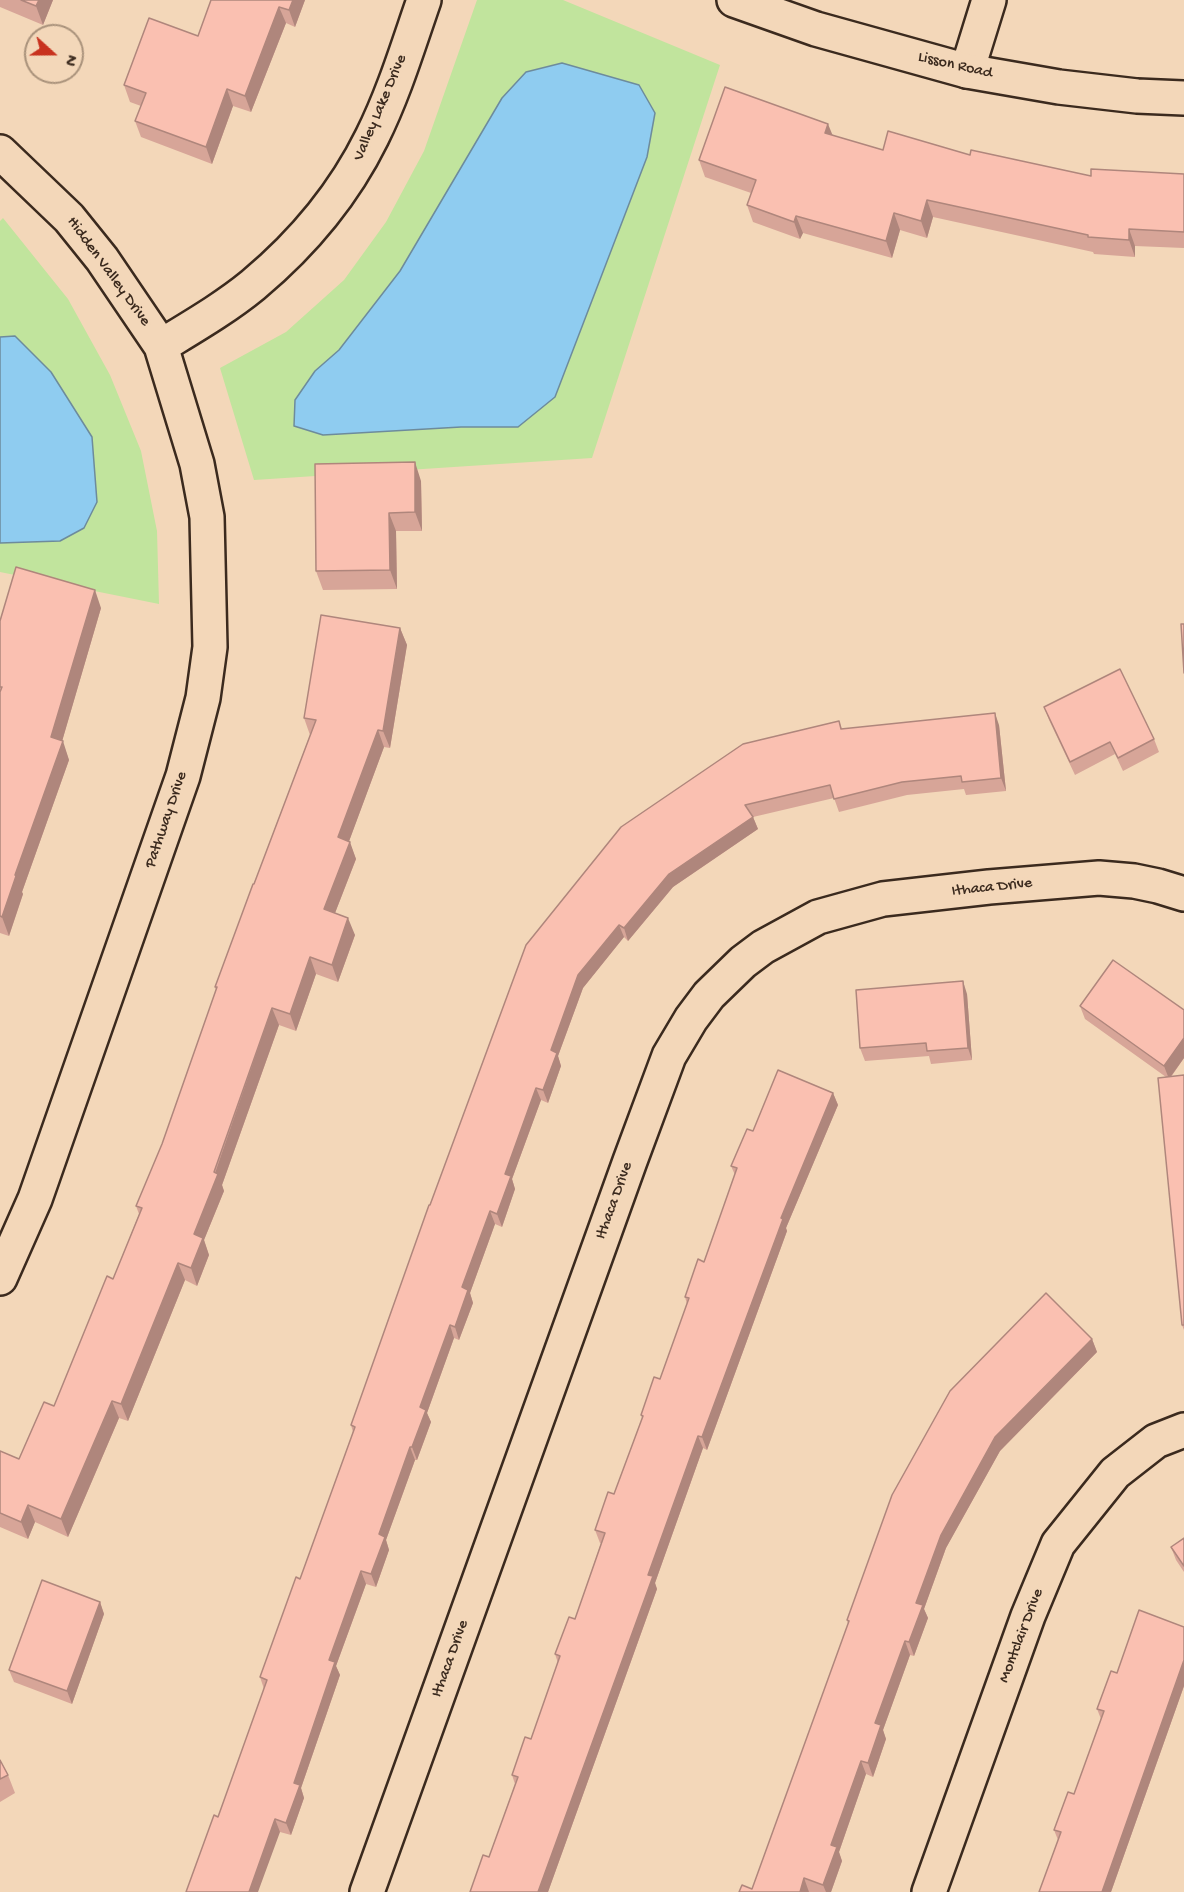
<!DOCTYPE html>
<style>
body{margin:0}
#map{position:relative;width:1184px;height:1892px;overflow:hidden;background:#f3d7b9;font-family:"Gochi Hand",sans-serif}
canvas{display:block}
.north{position:absolute;left:24px;top:24px;width:60px;height:60px;box-sizing:border-box;background:#f3d7b9;border:2px solid #a9927b;border-radius:50%;rotate:111deg;font-size:16px;font-weight:700;line-height:24px;text-align:center;color:#3b2a1e}
.north::after{content:'';display:block;margin:auto;width:21px;height:27px;background:#c8321e;clip-path:polygon(50% 0,100% 100%,50% 72%,0 100%)}
</style>
<div id="map">
<canvas width="1184" height="1892"></canvas>
<div class="north">N</div>
</div>
<script>
const context = document.querySelector('canvas').getContext('2d');
context.lineJoin = 'round';
function paint(path, color) {
  context.fillStyle = color;
  context.fill(path, 'evenodd');
}
function stroke(path, color, width, dash) {
  context.strokeStyle = color;
  context.lineWidth = width;
  context.lineCap = dash ? 'butt' : 'round';
  context.setLineDash(dash || []);
  context.stroke(path);
}
function label(font, color, halo, rows, align = 'center') {
  context.font = font + ' "Gochi Hand",sans-serif';
  context.lineWidth = 6;
  context.setLineDash([]);
  context.textBaseline = 'middle';
  context.strokeStyle = halo;
  context.fillStyle = color;
  for (const [text, x, y, turn = 0] of rows) {
    context.save();
    context.translate(x, y);
    context.rotate((+turn || 0) * Math.PI / 180);
    context.textAlign = isNaN(turn) ? turn : align;
    if (halo) context.strokeText(text, 0, 0);
    context.fillText(text, 0, 0);
    context.restore();
  }
}
paint(new Path2D(`
 M 477,0 L 563,0 L 720,65 L 592,458 L 254,480 L 220,368 L 286,332 L 344,280 L 386,222 L 424,151 Z
 M 3,218 L 68,299 L 110,375 L 141,451 L 157,531 L 159,604 L 0,572 L 0,221 Z`), '#c1e49d');
const water = new Path2D(`
 M 562,63 L 639,85 L 655,113 L 647,157 L 555,397 L 518,427 L 461,427 L 323,435 L 294,426 L 295,400 L 315,371 L 339,350 L 400,271 L 502,98 L 526,72 Z
 M 15,336 L 51,372 L 92,437 L 97,502 L 84,528 L 60,541 L 0,543 L 0,337 Z`);
paint(water, '#8fccf0');
stroke(water, '#6d8b9c', 1.5);
const minor = new Path2D(`
 M 967,71 L 989,0
 M 0,152 L 69,218 L 102,259 L 161,346 L 197,464 L 207,517 L 210,647 L 203,698 L 183,776 L 35,1199 L 0,1278
 M 161,346 C 192,327 225,308 253,285 C 302,244 344,194 372,137 C 394,93 408,46 424,0
 M 367,1892 L 630,1161 L 669,1056 L 691,1019 L 709,995 L 743,962 L 763,947 L 818,917 L 883,899 L 989,887 L 1099,878 L 1134,881 L 1158,886 L 1184,894
 M 929,1892 L 1028,1616 L 1058,1544 L 1115,1473 L 1156,1441 L 1184,1430`);
const tertiary = new Path2D(`
 M 734,0 L 816,29 L 967,71 L 1059,87 L 1137,96 L 1184,98`);
stroke(minor, '#3b2a1e', 38);
stroke(tertiary, '#3b2a1e', 38);
stroke(minor, '#f3d7b9', 33);
stroke(tertiary, '#f3d7b9', 33);
paint(new Path2D(`
 M 0,0 L 53,0 L 43,25 L 0,7 Z
 M 211,0 L 305,0 L 295,27 L 286,23 L 251,112 L 233,106 L 212,164 L 141,137 L 135,121 L 141,106 L 130,102 L 124,85 L 198,36 Z
 M 832,135 L 883,150 L 970,155 L 1091,176 L 1184,174 L 1184,248 L 1135,246 L 1135,257 L 1094,254 L 1093,252 L 933,217 L 927,238 L 900,230 L 892,258 L 803,233 L 800,239 L 753,222 L 747,205 L 751,193 L 705,177 L 699,160 Z
 M 421,481 L 422,531 L 396,531 L 397,589 L 323,590 L 316,571 Z
 M 101,608 L 62,741 L 69,760 L 22,892 L 23,894 L 9,936 L 0,933 L 0,621 Z
 M 400,628 L 407,645 L 390,748 L 384,747 L 349,841 L 356,859 L 335,913 L 355,935 L 338,982 L 316,974 L 296,1031 L 279,1025 L 222,1185 L 224,1191 L 204,1240 L 209,1255 L 197,1286 L 185,1280 L 128,1421 L 119,1418 L 68,1537 L 35,1522 L 28,1539 L 0,1527 L 0,1451 L 19,1459 L 54,1406 L 113,1279 L 139,1214 L 136,1206 L 162,1144 L 216,990 L 215,987 L 310,735 L 304,718 Z
 M 1044,707 L 1154,739 L 1159,752 L 1123,771 L 1115,754 L 1075,775 L 1049,720 Z
 M 839,721 L 842,729 L 999,725 L 1006,791 L 966,795 L 964,789 L 907,795 L 839,812 L 834,798 L 753,817 L 758,829 L 673,887 L 628,941 L 624,937 L 583,988 L 558,1056 L 561,1066 L 548,1103 L 541,1100 L 512,1179 L 515,1189 L 502,1227 L 495,1224 L 470,1293 L 473,1303 L 459,1340 L 454,1338 L 427,1413 L 431,1422 L 417,1460 L 415,1460 L 386,1540 L 389,1550 L 376,1587 L 366,1584 L 336,1666 L 340,1675 L 301,1788 L 304,1798 L 291,1835 L 280,1832 L 218,1817 L 264,1689 L 260,1677 L 300,1579 L 353,1432 L 351,1425 L 526,945 Z
 M 967,994 L 972,1060 L 931,1064 L 929,1056 L 865,1061 L 860,1048 Z
 M 1080,1006 L 1184,1058 L 1171,1077 L 1184,1075 L 1184,1330 L 1182,1325 L 1166,1077 L 1085,1019 Z
 M 833,1093 L 838,1105 L 786,1228 L 787,1231 L 707,1450 L 703,1448 L 655,1583 L 657,1589 L 548,1892 L 470,1892 L 489,1857 L 515,1784 L 512,1775 L 531,1739 L 558,1663 L 555,1654 L 575,1619 L 601,1543 L 600,1543 L 595,1530 L 614,1494 L 642,1418 L 641,1415 L 660,1379 L 687,1304 L 685,1297 L 704,1262 L 735,1175 L 731,1166 L 753,1131 Z
 M 1092,1339 L 1097,1352 L 1000,1451 L 946,1548 L 924,1609 L 928,1618 L 914,1656 L 910,1655 L 883,1730 L 886,1739 L 873,1777 L 866,1774 L 839,1852 L 842,1861 L 831,1892 L 739,1892 L 752,1889 L 848,1624 L 847,1620 Z
 M 1184,1538 L 1184,1572 L 1176,1560 L 1171,1547 Z
 M 100,1602 L 104,1614 L 72,1704 L 14,1682 L 9,1670 Z
 M 1139,1610 L 1184,1627 L 1184,1686 L 1111,1892 L 1039,1892 L 1058,1840 L 1054,1830 L 1068,1792 L 1074,1794 L 1101,1719 L 1097,1709 L 1111,1671 L 1117,1673 Z
 M 0,1760 L 8,1775 L 15,1793 L 0,1802 Z`), '#d7a598');
paint(new Path2D(`
 M 39,0 L 53,0 L 43,25 L 36,6 Z
 M 293,0 L 305,0 L 295,27 L 289,10 Z
 M 279,7 L 286,23 L 251,112 L 245,96 Z
 M 227,89 L 233,106 L 212,164 L 206,147 Z
 M 828,124 L 835,141 L 825,133 Z
 M 927,200 L 933,217 L 927,238 L 921,221 Z
 M 894,213 L 900,230 L 892,258 L 886,241 Z
 M 796,216 L 803,233 L 800,239 L 794,222 Z
 M 1129,229 L 1135,246 L 1135,257 L 1129,240 Z
 M 415,462 L 421,481 L 422,531 L 415,512 Z
 M 389,513 L 396,531 L 397,589 L 390,570 Z
 M 95,590 L 101,608 L 61,745 L 63,741 L 69,760 L 22,892 L 23,894 L 9,936 L 2,917 L 51,737 Z
 M 400,628 L 407,645 L 390,748 L 383,731 Z
 M 995,713 L 999,725 L 1006,791 L 1001,778 Z
 M 378,730 L 384,747 L 344,855 L 338,837 Z
 M 753,817 L 758,829 L 673,887 L 628,941 L 624,928 L 669,874 Z
 M 350,842 L 356,859 L 330,926 L 324,909 Z
 M 348,918 L 355,935 L 338,982 L 332,965 Z
 M 619,925 L 624,937 L 583,988 L 558,1056 L 561,1066 L 548,1103 L 543,1090 L 551,1050 L 578,975 Z
 M 310,957 L 316,974 L 296,1031 L 290,1014 Z
 M 963,981 L 967,994 L 972,1060 L 968,1048 Z
 M 272,1008 L 279,1025 L 222,1185 L 224,1191 L 204,1240 L 209,1255 L 197,1286 L 191,1268 L 194,1234 Z
 M 1184,1038 L 1184,1058 L 1169,1079 L 1164,1066 Z
 M 536,1088 L 541,1100 L 512,1179 L 515,1189 L 502,1227 L 497,1214 L 505,1174 Z
 M 833,1093 L 838,1105 L 786,1228 L 787,1231 L 707,1450 L 702,1437 L 781,1218 Z
 M 490,1211 L 495,1224 L 470,1293 L 473,1303 L 459,1340 L 455,1327 L 462,1287 Z
 M 178,1263 L 185,1280 L 128,1421 L 121,1404 Z
 M 450,1325 L 454,1338 L 427,1413 L 431,1422 L 417,1460 L 412,1447 L 420,1407 Z
 M 1092,1339 L 1097,1352 L 1000,1451 L 946,1548 L 924,1609 L 928,1618 L 914,1656 L 909,1642 L 916,1603 L 941,1535 L 995,1437 Z
 M 112,1401 L 119,1418 L 68,1537 L 61,1519 Z
 M 698,1436 L 703,1448 L 655,1583 L 657,1589 L 548,1892 L 538,1892 L 648,1575 Z
 M 410,1447 L 415,1460 L 386,1540 L 389,1550 L 376,1587 L 371,1574 L 379,1534 Z
 M 28,1505 L 35,1522 L 28,1539 L 21,1522 Z
 M 361,1571 L 366,1584 L 336,1666 L 340,1675 L 301,1788 L 304,1798 L 291,1835 L 286,1823 L 294,1783 L 329,1660 Z
 M 100,1602 L 104,1614 L 72,1704 L 67,1691 Z
 M 905,1641 L 910,1655 L 883,1730 L 886,1739 L 873,1777 L 868,1763 L 875,1723 Z
 M 1184,1660 L 1184,1686 L 1111,1892 L 1102,1892 Z
 M 861,1761 L 866,1774 L 839,1852 L 842,1861 L 831,1892 L 826,1892 L 823,1885 L 831,1845 Z
 M 275,1819 L 280,1832 L 258,1892 L 249,1892 Z
 M 804,1878 L 809,1892 L 800,1892 Z`), '#af867c');
const building = new Path2D(`
 M 21,0 L 39,0 L 36,6 Z
 M 211,0 L 293,0 L 289,10 L 279,7 L 245,96 L 227,89 L 206,147 L 135,121 L 146,93 L 124,85 L 149,18 L 198,36 Z
 M 725,87 L 828,124 L 825,133 L 883,150 L 888,131 L 970,155 L 971,150 L 1091,176 L 1091,169 L 1184,174 L 1184,232 L 1129,229 L 1129,240 L 1088,237 L 1088,235 L 927,200 L 921,221 L 894,213 L 886,241 L 796,216 L 794,222 L 747,205 L 756,180 L 699,160 Z
 M 415,462 L 415,512 L 389,513 L 390,570 L 316,571 L 315,464 Z
 M 16,567 L 95,590 L 51,737 L 63,741 L 15,875 L 16,876 L 2,917 L 0,916 L 0,692 L 2,687 L 0,687 L 0,621 Z
 M 321,615 L 400,628 L 383,731 L 378,730 L 338,837 L 350,842 L 324,909 L 348,918 L 332,965 L 310,957 L 290,1014 L 272,1008 L 214,1172 L 218,1174 L 194,1234 L 203,1238 L 191,1268 L 178,1263 L 121,1404 L 112,1401 L 61,1519 L 28,1505 L 21,1522 L 0,1513 L 0,1451 L 19,1459 L 44,1402 L 54,1406 L 107,1276 L 113,1279 L 142,1208 L 136,1206 L 162,1144 L 217,987 L 215,987 L 253,884 L 254,884 L 316,720 L 304,718 Z
 M 1181,624 L 1184,624 L 1184,673 Z
 M 1120,669 L 1154,739 L 1118,758 L 1110,742 L 1070,762 L 1044,707 Z
 M 995,713 L 1001,778 L 962,782 L 961,776 L 902,782 L 834,799 L 830,785 L 745,805 L 753,817 L 669,874 L 624,928 L 619,925 L 578,975 L 551,1050 L 557,1053 L 543,1090 L 536,1088 L 505,1174 L 511,1176 L 497,1214 L 490,1211 L 462,1287 L 468,1290 L 455,1327 L 450,1325 L 420,1407 L 426,1410 L 412,1447 L 410,1447 L 379,1534 L 385,1537 L 371,1574 L 361,1571 L 329,1660 L 335,1662 L 294,1783 L 300,1785 L 286,1823 L 275,1819 L 249,1892 L 186,1892 L 214,1815 L 218,1817 L 267,1680 L 260,1677 L 296,1577 L 300,1579 L 355,1427 L 351,1425 L 429,1205 L 430,1205 L 526,945 L 621,827 L 743,744 L 839,721 L 841,729 Z
 M 1113,960 L 1184,1010 L 1184,1038 L 1164,1066 L 1080,1006 Z
 M 963,981 L 968,1048 L 927,1051 L 926,1043 L 860,1048 L 856,990 Z
 M 778,1070 L 833,1093 L 781,1218 L 783,1219 L 702,1437 L 698,1436 L 648,1575 L 653,1576 L 538,1892 L 470,1892 L 483,1855 L 489,1857 L 518,1777 L 512,1775 L 525,1737 L 531,1739 L 560,1656 L 555,1654 L 569,1617 L 575,1619 L 605,1533 L 595,1530 L 608,1492 L 614,1494 L 643,1416 L 641,1415 L 654,1377 L 660,1379 L 689,1298 L 685,1297 L 698,1259 L 704,1262 L 737,1168 L 731,1166 L 747,1129 L 753,1131 Z
 M 1184,1075 L 1184,1325 L 1182,1325 L 1158,1078 Z
 M 1046,1293 L 1092,1339 L 995,1437 L 941,1535 L 916,1603 L 923,1605 L 909,1642 L 905,1641 L 875,1723 L 881,1725 L 868,1763 L 861,1761 L 831,1845 L 837,1847 L 823,1885 L 804,1878 L 800,1892 L 739,1892 L 742,1885 L 752,1889 L 849,1621 L 847,1620 L 892,1495 L 950,1391 Z
 M 1184,1538 L 1184,1566 L 1171,1547 Z
 M 42,1580 L 100,1602 L 67,1691 L 9,1670 Z
 M 1139,1610 L 1184,1627 L 1184,1660 L 1102,1892 L 1039,1892 L 1061,1832 L 1054,1830 L 1068,1792 L 1074,1794 L 1104,1711 L 1097,1709 L 1111,1671 L 1117,1673 Z
 M 0,1760 L 8,1775 L 0,1779 Z`);
paint(building, '#fac0b1');
stroke(building, '#af867c', 1.5);
label('16px', '#3b2a1e', '#f3d7b9', [
 ["Lisson Road",955,66,13],
 ["Valley Lake Drive",381,108,-67],
 ["Hidden Valley Drive",108,272,54],
 ["Pathway Drive",167,820,-71],
 ["Ithaca Drive",992,888,-6],
 ["Ithaca Drive",615,1201,-70],
 ["Montclair Drive",1022,1636,-69],
 ["Ithaca Drive",451,1659,-70]
]);
</script>
